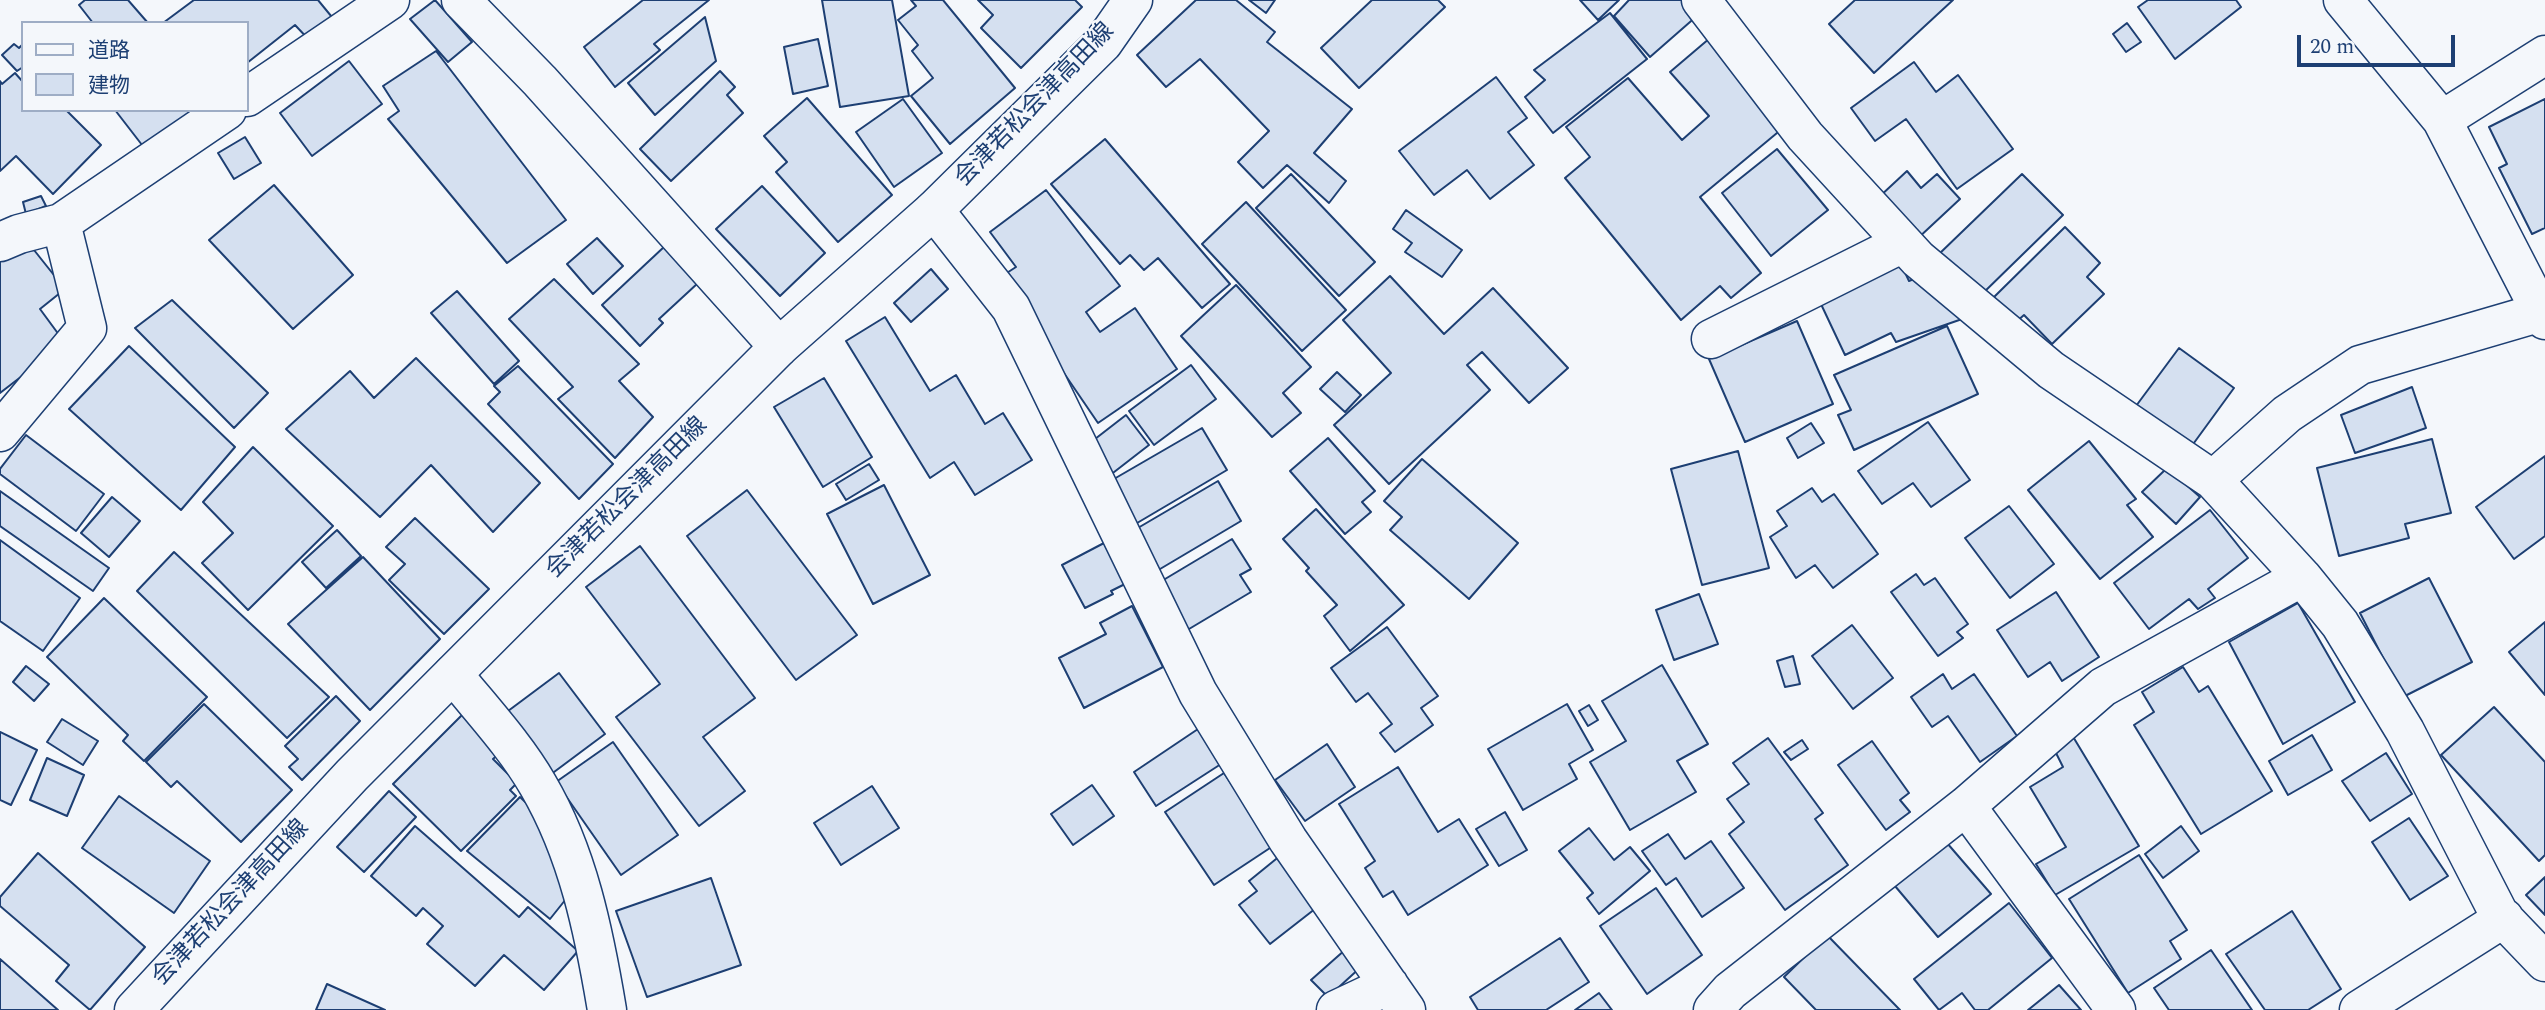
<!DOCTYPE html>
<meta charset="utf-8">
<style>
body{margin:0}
#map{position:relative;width:2545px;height:1010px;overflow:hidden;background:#f4f7fb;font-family:Spectral,"Noto Sans JP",serif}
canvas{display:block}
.legend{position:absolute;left:21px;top:21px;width:228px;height:91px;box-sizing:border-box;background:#f4f7fb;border:2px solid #9eadc5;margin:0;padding:9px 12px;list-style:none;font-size:21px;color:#1d3f73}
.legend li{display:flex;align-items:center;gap:14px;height:35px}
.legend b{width:35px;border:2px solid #9eadc5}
.scale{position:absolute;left:2297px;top:35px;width:158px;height:32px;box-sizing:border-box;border:4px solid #1d3f73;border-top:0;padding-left:9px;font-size:21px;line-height:24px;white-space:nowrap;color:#1d3f73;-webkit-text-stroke:5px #f4f7fb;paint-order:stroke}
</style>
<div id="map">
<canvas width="2545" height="1010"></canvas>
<ul class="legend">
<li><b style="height:9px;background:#f4f7fb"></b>道路</li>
<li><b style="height:19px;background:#d5e0f0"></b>建物</li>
</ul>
<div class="scale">20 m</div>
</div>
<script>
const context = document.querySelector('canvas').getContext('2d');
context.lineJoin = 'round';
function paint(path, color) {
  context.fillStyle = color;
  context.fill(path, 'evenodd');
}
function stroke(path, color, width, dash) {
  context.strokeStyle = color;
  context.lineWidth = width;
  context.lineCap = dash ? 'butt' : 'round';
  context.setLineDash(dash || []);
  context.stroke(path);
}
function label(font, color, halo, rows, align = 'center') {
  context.font = font + ' Spectral,"Noto Sans JP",serif';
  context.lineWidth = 5;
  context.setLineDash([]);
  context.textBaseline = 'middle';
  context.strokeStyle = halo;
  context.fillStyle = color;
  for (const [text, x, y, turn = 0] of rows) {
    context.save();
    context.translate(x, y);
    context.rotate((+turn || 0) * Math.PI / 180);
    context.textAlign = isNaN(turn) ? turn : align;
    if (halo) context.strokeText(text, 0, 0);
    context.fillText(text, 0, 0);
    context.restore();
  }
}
const building = new Path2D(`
 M 85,0 L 128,0 L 148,23 L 93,23 L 79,5 Z
 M 194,0 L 318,0 L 336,22 L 312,43 L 295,25 L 247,63 L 247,23 L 163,23 Z
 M 435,0 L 472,42 L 448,62 L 410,19 Z
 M 643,0 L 709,0 L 654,44 L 660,50 L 615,87 L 584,47 Z
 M 822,0 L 892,0 L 909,96 L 840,107 Z
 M 911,0 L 943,0 L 1015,88 L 950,144 L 911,96 L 933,78 L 912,51 L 918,45 L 898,20 L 916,6 Z
 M 978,0 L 1075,0 L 1082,7 L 1021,68 L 981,28 L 993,15 Z
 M 1196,0 L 1236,0 L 1275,32 L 1267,42 L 1352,109 L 1314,153 L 1346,181 L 1329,203 L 1287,165 L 1263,188 L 1238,162 L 1269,131 L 1200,59 L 1166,87 L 1137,55 Z
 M 1249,0 L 1275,0 L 1266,13 Z
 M 1372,0 L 1438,0 L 1445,7 L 1359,88 L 1321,48 Z
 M 1580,0 L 1619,0 L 1598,20 Z
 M 1629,0 L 1685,0 L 1698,15 L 1650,57 L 1614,16 Z
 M 1855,0 L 1953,0 L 1874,73 L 1829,24 Z
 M 2148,0 L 2236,0 L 2241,7 L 2175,59 L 2138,7 Z
 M 1610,13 L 1647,59 L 1553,133 L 1525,97 L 1545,80 L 1534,70 Z
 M 705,17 L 716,61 L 655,115 L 628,83 Z
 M 2127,23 L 2141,42 L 2126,52 L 2113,34 Z
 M 1710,38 L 1783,128 L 1700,197 L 1761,273 L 1731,298 L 1720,286 L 1681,320 L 1565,178 L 1590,157 L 1566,127 L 1628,78 L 1682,140 L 1709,116 L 1670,72 Z
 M 818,39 L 828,86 L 793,94 L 784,47 Z
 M 14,44 L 19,48 L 23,44 L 23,67 L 17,71 L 2,55 Z
 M 436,51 L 566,220 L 507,263 L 388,119 L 399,111 L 383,86 Z
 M 349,61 L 382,104 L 312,156 L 280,113 Z
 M 1914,62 L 1936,92 L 1958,75 L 2013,149 L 1957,189 L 1906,119 L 1875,141 L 1851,108 Z
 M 720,71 L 735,87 L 727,95 L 743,113 L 671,181 L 640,149 Z
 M 15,73 L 23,82 L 23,110 L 66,110 L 101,145 L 53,194 L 16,156 L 0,171 L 0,81 L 2,84 Z
 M 1496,77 L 1527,118 L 1508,132 L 1534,165 L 1490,199 L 1467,170 L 1434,195 L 1399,151 Z
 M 807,98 L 892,195 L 838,242 L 776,172 L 787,162 L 764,136 Z
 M 903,99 L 942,153 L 894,187 L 856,132 Z
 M 2545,99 L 2545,228 L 2532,234 L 2499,168 L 2507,164 L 2489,127 Z
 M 115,110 L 207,110 L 149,154 Z
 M 245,137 L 261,163 L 234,179 L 218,153 Z
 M 1105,139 L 1230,284 L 1202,308 L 1158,258 L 1144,270 L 1130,255 L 1120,264 L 1051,184 Z
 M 1777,149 L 1828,210 L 1771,256 L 1722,193 Z
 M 1907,171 L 1921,188 L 1937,174 L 1960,199 L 1916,240 L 1878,198 Z
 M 1291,174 L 1375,262 L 1339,296 L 1256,208 Z
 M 2022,174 L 2063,215 L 1979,297 L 1938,255 Z
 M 274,185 L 353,275 L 293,329 L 209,240 Z
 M 762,186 L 825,253 L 780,296 L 716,229 Z
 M 1046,190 L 1120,286 L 1086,312 L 1100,332 L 1135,308 L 1177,369 L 1098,423 L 999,278 L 1016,267 L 990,232 Z
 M 41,196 L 46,206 L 26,214 L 23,202 Z
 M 1246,202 L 1346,310 L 1302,351 L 1202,244 Z
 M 1406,210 L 1462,250 L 1442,277 L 1405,252 L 1412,243 L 1393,229 Z
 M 2065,227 L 2100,263 L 2087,277 L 2104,294 L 2052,344 L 2024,315 L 2015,323 L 1991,300 Z
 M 597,238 L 623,266 L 593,294 L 567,264 Z
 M 665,246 L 698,283 L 659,319 L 663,323 L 640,346 L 602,305 Z
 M 34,250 L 65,289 L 40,309 L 65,343 L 0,393 L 0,260 L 12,251 Z
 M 1901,264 L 1909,281 L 1921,276 L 1965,318 L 1896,342 L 1891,333 L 1845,355 L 1820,302 Z
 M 931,269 L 948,289 L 911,322 L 894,303 Z
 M 1390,276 L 1444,334 L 1493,288 L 1568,368 L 1529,403 L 1482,352 L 1467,365 L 1490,390 L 1389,484 L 1334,425 L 1391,373 L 1343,320 Z
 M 554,279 L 639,364 L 619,381 L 653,417 L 615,458 L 558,399 L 573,387 L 509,319 Z
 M 1236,285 L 1311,367 L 1283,393 L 1301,413 L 1272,437 L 1181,336 Z
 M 457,291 L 519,361 L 494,384 L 431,313 Z
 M 172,300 L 268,393 L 234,428 L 135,328 Z
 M 885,317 L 930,391 L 956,375 L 985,424 L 1003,413 L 1032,460 L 975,495 L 954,462 L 930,478 L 846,341 Z
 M 1797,321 L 1833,404 L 1745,442 L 1709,359 Z
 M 1947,326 L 1978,394 L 1854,450 L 1838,415 L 1851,410 L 1834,375 Z
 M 129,346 L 235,447 L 181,510 L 69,409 Z
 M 2179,348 L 2234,388 L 2191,447 L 2136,406 Z
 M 416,358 L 540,483 L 493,532 L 431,465 L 380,517 L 286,429 L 350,371 L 374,398 Z
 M 1191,365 L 1216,399 L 1154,445 L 1129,411 Z
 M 518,366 L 613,464 L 579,499 L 488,404 L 500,392 L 494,386 Z
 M 1337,372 L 1361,395 L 1345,412 L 1320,389 Z
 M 824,378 L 872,457 L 823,487 L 774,407 Z
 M 2412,387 L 2426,428 L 2355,453 L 2341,415 Z
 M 1126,415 L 1149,445 L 1109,476 L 1086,446 Z
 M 1928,422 L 1970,480 L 1931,507 L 1913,483 L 1882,504 L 1858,471 Z
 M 1811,423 L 1824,443 L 1798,458 L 1787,438 Z
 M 1202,428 L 1227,470 L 1132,526 L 1107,483 Z
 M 26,435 L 104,494 L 76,531 L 0,474 L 0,469 Z
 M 1328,438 L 1375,491 L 1362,502 L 1371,512 L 1345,534 L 1290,471 Z
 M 2432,439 L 2451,513 L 2405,524 L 2409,538 L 2339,556 L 2317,468 Z
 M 2089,441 L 2136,499 L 2127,505 L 2153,537 L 2100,579 L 2028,490 Z
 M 253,447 L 333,526 L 248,610 L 202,563 L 233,533 L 203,502 Z
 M 1738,451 L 1769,568 L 1702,585 L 1671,469 Z
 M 2545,456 L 2545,536 L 2514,559 L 2476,507 Z
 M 1422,459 L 1518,543 L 1469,599 L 1390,530 L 1402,517 L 1384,501 Z
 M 869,464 L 879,480 L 846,500 L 836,484 Z
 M 2167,468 L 2200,497 L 2176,524 L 2142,492 Z
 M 1218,481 L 1241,521 L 1155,572 L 1131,532 Z
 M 884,485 L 930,575 L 873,604 L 827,514 Z
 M 1812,488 L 1822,502 L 1834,494 L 1878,554 L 1833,588 L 1815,565 L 1796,578 L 1770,537 L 1787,526 L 1777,511 Z
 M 747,490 L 857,635 L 796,680 L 687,536 Z
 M 0,491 L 109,568 L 93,591 L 0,526 Z
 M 112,497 L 140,521 L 109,557 L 81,533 Z
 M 2009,506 L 2054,564 L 2010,598 L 1965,538 Z
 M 1316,509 L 1404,605 L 1350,651 L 1324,616 L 1337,605 L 1306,571 L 1309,568 L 1283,539 Z
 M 2210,510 L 2248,558 L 2208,589 L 2215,598 L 2198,609 L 2189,599 L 2149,629 L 2114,583 Z
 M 415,518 L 489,589 L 444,634 L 389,580 L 405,564 L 386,547 Z
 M 337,530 L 361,556 L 326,588 L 302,562 Z
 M 1232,539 L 1251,569 L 1240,575 L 1251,592 L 1184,632 L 1155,585 Z
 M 0,540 L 80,598 L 43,651 L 0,621 Z
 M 1104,543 L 1125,584 L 1111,591 L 1113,594 L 1085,608 L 1062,565 Z
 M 640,546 L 755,698 L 703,737 L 745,791 L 699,826 L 616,717 L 660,684 L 586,587 Z
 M 174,552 L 329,697 L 287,738 L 137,591 Z
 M 363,557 L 440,639 L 370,710 L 288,624 Z
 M 1916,574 L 1924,585 L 1935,578 L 1968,624 L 1957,632 L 1963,638 L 1938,656 L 1891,592 Z
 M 2429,578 L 2472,662 L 2403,697 L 2360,613 Z
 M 2056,592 L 2099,657 L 2062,681 L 2050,662 L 2028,677 L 1997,630 Z
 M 1699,594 L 1718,644 L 1674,660 L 1656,610 Z
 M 104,598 L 207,697 L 144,761 L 123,741 L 128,735 L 47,657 Z
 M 2298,603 L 2355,702 L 2283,744 L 2229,642 Z
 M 1132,606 L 1163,667 L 1084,708 L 1059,658 L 1106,634 L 1100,623 Z
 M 2545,622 L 2545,695 L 2509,652 Z
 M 1852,625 L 1893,678 L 1853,709 L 1812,656 Z
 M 1387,627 L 1438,696 L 1421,708 L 1433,725 L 1395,752 L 1380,733 L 1392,724 L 1368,693 L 1356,702 L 1331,668 Z
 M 1793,656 L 1800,684 L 1785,687 L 1777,661 Z
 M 1662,665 L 1708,744 L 1677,761 L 1696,792 L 1630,830 L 1590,762 L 1626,741 L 1602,701 Z
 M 26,666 L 49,684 L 34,701 L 13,682 Z
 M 2183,667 L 2199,692 L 2208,686 L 2272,791 L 2201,834 L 2134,725 L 2154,712 L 2142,692 Z
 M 559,673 L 605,734 L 546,778 L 500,717 Z
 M 1943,674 L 1952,689 L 1974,674 L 2017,736 L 1980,762 L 1948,716 L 1932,727 L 1911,697 Z
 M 336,696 L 360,721 L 302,780 L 289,767 L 298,759 L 285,746 Z
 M 204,704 L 292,790 L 241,842 L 177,781 L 171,787 L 146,762 Z
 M 1567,704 L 1593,750 L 1569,764 L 1577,779 L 1523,810 L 1488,749 Z
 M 1589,705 L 1598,720 L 1588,726 L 1579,711 Z
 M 2494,707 L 2545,762 L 2545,855 L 2539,861 L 2441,755 Z
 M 463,714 L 501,752 L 493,759 L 517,783 L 510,790 L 516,796 L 461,851 L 393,784 Z
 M 62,719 L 98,741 L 83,765 L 47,742 Z
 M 1198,729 L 1221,764 L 1156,806 L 1134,772 Z
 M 0,732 L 37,750 L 11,805 L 0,800 Z
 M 2072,735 L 2139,846 L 2055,895 L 2036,864 L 2066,847 L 2030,787 L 2063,767 L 2053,747 Z
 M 2312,735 L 2332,770 L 2288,795 L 2269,761 Z
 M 1768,738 L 1823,813 L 1815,819 L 1848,865 L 1785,910 L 1729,834 L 1744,822 L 1727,799 L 1749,784 L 1733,763 Z
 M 1802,740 L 1808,749 L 1791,760 L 1784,752 Z
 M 1872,741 L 1909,793 L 1900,800 L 1910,812 L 1886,830 L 1838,765 Z
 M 613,742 L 678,835 L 621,875 L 556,782 Z
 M 1327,744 L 1355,787 L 1305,821 L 1275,780 Z
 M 2386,753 L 2412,794 L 2370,821 L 2342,781 Z
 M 47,758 L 84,775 L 67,816 L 30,800 Z
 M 1398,767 L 1438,832 L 1459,819 L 1488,865 L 1408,915 L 1393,891 L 1383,897 L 1365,868 L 1375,861 L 1339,804 Z
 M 1224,773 L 1273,846 L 1214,885 L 1165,812 Z
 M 1092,785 L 1114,816 L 1073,845 L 1051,814 Z
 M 872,786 L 899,828 L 841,865 L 814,823 Z
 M 389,791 L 416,817 L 364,872 L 337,847 Z
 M 119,796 L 210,861 L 174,913 L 82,848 Z
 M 520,797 L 545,821 L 574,889 L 550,919 L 467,851 Z
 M 1505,812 L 1527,850 L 1499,866 L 1476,829 Z
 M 2409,818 L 2448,876 L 2410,900 L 2372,842 Z
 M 415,826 L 519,917 L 528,907 L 578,951 L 544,990 L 504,955 L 475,986 L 427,944 L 443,926 L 423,908 L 416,916 L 371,876 Z
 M 2181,826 L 2199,851 L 2163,878 L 2145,854 Z
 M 1589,828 L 1614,860 L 1630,847 L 1650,871 L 1599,914 L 1587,898 L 1593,893 L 1559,851 Z
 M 1668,834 L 1685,859 L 1711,841 L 1744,888 L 1702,917 L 1676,878 L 1666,885 L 1642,851 Z
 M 1947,843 L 1991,894 L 1938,937 L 1895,886 Z
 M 38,853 L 145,947 L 90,1010 L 56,981 L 69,965 L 0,906 L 0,897 Z
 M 1281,855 L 1320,905 L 1270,944 L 1239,905 L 1257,891 L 1249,881 Z
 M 2139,855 L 2187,930 L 2170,941 L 2181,959 L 2128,993 L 2069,899 Z
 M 2545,877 L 2545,915 L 2526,895 Z
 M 711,878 L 741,965 L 647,997 L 616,911 Z
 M 1656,888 L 1702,955 L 1647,994 L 1600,926 Z
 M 2009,903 L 2052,958 L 1988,1010 L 1975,1010 L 1962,993 L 1939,1010 L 1914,979 Z
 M 2292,911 L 2341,989 L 2308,1010 L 2265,1010 L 2226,954 Z
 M 1827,935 L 1900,1010 L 1816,1010 L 1784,977 Z
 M 1560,938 L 1589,982 L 1546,1010 L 1478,1010 L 1470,997 Z
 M 1346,949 L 1362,966 L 1328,997 L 1311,980 Z
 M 2211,950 L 2252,1010 L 2169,1010 L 2154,988 Z
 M 0,959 L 58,1010 L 0,1010 Z
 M 327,984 L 385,1010 L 316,1010 Z
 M 2059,985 L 2081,1010 L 2028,1010 Z
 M 1599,993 L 1612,1010 L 1575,1010 Z`);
paint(building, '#d5e0f0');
stroke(building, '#1d3f73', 2);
const minor = new Path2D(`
 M 461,0 L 540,81 L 779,347
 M 1701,0 L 1805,136 L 1918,259 L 2051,370 L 2213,480
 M 2343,0 L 2442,120 L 2545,320
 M 247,97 L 390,0
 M 2442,120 L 2545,55
 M 934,210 L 1011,308 L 1198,693 L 1288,840 L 1406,1010
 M 0,242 L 19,234 L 61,223
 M 1711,339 L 1903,243
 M 0,432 L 87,328 L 61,223 L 227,110
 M 2302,577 L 2340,624 L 2405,731 L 2499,914 L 2545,962
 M 453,674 C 481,709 515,745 538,785 C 578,853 594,932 607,1010
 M 1966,806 L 2116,1010
 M 1336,1010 L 1389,985
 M 1713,1010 L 1730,991 L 1966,806 L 2103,687 L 2302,577 L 2213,480 L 2287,414 L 2360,365 L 2545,311
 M 2359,1010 L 2504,918`);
const major = new Path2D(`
 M 134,1010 L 352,775 L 779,347 L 934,210 L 1103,43 L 1133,0`);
stroke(minor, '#1d3f73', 41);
stroke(major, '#1d3f73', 41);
stroke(minor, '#f4f7fb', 38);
stroke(major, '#f4f7fb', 38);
label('24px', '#1d3f73', '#f4f7fb', [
 ["会津若松会津高田線",1036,106,-46],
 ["会津若松会津高田線",628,499,-45],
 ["会津若松会津高田線",232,904,-47]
]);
</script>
